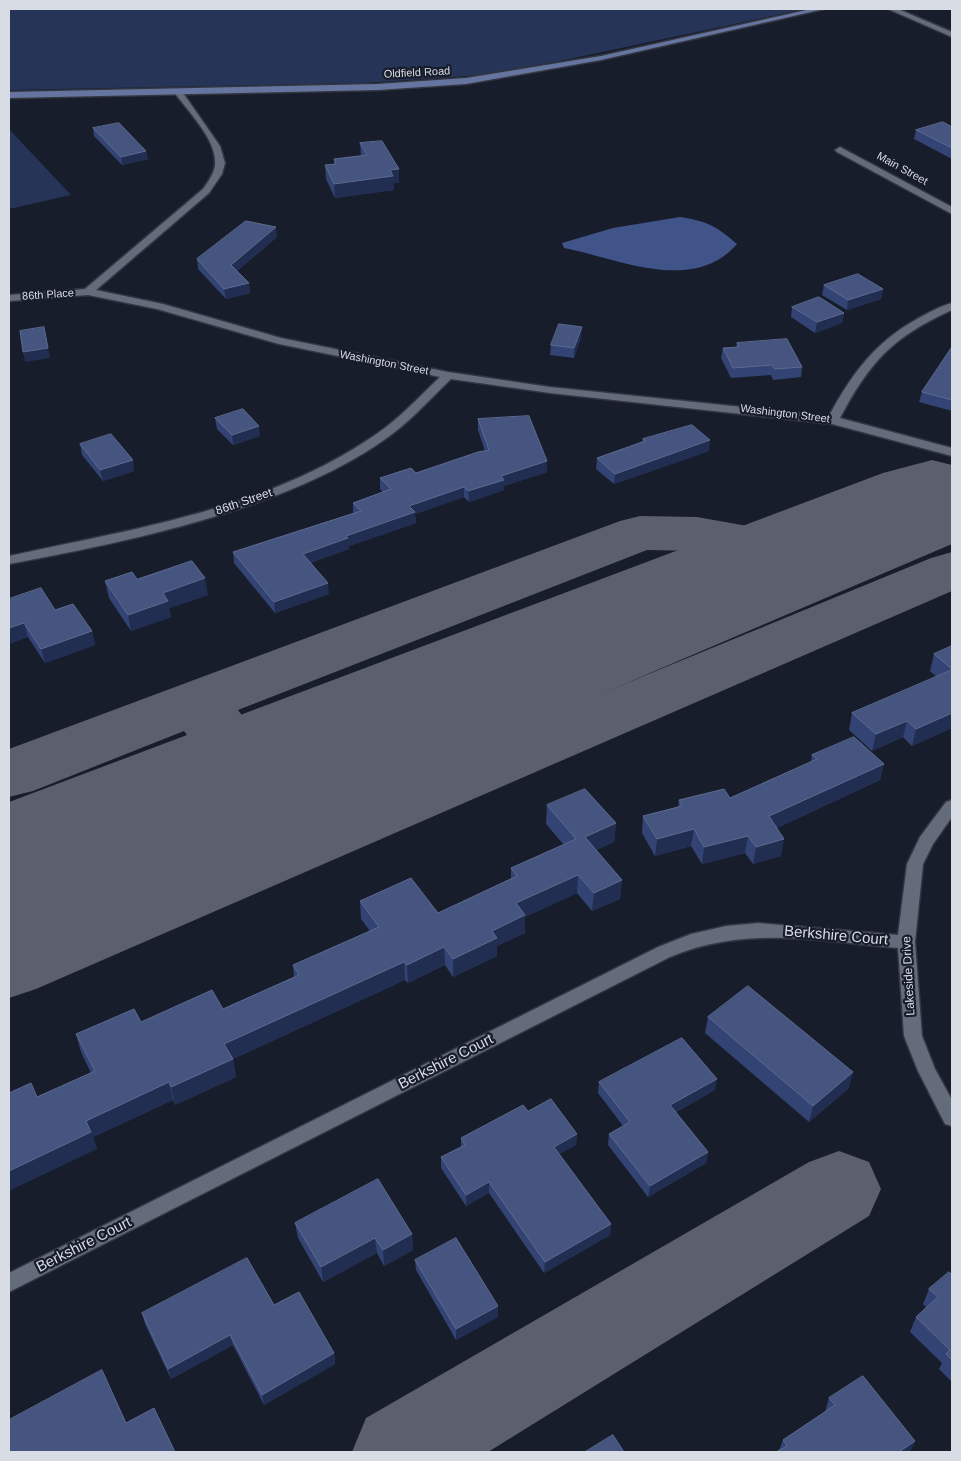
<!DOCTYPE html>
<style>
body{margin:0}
#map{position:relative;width:961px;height:1461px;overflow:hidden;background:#171d2a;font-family:Helvetica,sans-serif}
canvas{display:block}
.frame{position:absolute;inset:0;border:10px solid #d8dce5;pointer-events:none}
</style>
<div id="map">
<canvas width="961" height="1461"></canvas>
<div class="frame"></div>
</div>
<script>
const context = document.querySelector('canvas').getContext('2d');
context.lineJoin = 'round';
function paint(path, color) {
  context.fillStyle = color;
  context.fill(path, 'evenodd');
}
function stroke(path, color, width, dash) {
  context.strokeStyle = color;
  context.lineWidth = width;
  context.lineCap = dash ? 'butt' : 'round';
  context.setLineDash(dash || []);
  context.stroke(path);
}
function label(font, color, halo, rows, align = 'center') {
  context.font = font + ' Helvetica,sans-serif';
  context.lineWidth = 4.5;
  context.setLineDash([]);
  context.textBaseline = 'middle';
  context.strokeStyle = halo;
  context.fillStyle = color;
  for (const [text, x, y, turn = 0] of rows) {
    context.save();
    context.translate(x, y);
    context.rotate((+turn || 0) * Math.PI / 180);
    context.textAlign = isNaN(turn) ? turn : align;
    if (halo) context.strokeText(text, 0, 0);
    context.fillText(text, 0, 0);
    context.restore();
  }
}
paint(new Path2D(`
 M 9,9 L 805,9 L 560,61 L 481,75 L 363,83 L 9,90 Z
 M 9,129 L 71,195 L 9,209 Z`), '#263457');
paint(new Path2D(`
 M 680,217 C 707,221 716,226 737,244 C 693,295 617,258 564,248 L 562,243 L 613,228 Z`), '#405489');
paint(new Path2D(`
 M 952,477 L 952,535 C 929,529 918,522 904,502 C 916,485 933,481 952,477 Z
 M 640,516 L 697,517 L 826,540 L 835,552 L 826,564 L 806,569 L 697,551 L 647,550 L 238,710 L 315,811 L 931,558 L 952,552 L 952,591 L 36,989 L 9,998 L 9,936 L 257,834 L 184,731 L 33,791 L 9,797 L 9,749 L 620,521 Z
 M 839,1151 L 869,1162 L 881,1189 L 869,1216 L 488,1452 L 352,1452 L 366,1418 L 809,1162 Z`), '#5b606c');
paint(new Path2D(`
 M 932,460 L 952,465 L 952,544 L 72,920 L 9,940 L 9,802 L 883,473 Z`), '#5b606c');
const street = new Path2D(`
 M 888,9 L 898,9 L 952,32 L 952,37 Z
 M 175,90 L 181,90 L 220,146 L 225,163 L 222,174 L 209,193 L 96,290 L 163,304 L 281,338 L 448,372 L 550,387 L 829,416 C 851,375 875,342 917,319 C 928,313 940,306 952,303 L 952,310 C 893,337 870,361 840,418 L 952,448 L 952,456 L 832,424 L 550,393 L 451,379 C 429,400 409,423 384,440 C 284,510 127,542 9,564 L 9,556 C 133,529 268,509 375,435 C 399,419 419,397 440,377 L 279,344 L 157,309 L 88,295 L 9,301 L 9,295 L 85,289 L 203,189 C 208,182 214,174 215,165 C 218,141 187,110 174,92 Z
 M 840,147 L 952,207 L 952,214 L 837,152 L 835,150 Z
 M 952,800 L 952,817 L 933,844 L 923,864 L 915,942 L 922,1036 L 935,1069 L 952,1100 L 952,1126 L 945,1124 L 918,1071 L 904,1036 L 898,948 C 818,941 746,925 670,957 L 9,1292 L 9,1273 L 658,947 L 691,934 L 726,926 L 758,923 L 898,935 L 907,864 L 920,837 L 946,802 Z`);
const secondary = new Path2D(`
 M 811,9 L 824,9 L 601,60 L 466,84 L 378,90 L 9,98 L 9,92 L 378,84 L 466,78 L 601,56 Z`);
stroke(street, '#333641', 3);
stroke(secondary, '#333641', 3);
paint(street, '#646b7b');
paint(secondary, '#65759f');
paint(new Path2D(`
 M 952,127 L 952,159 L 914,139 L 916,130 Z
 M 93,128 L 146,151 L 148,159 L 122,165 L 94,136 Z
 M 360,143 L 399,169 L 399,183 L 394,183 L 394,190 L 335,198 L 326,179 L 325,165 L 334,164 L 334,159 L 361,156 Z
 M 277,237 L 237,271 L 249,283 L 250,293 L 226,299 L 198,269 L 197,259 Z
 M 824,285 L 883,289 L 881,299 L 847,310 L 822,295 Z
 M 792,307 L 844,313 L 842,323 L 815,333 L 791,317 Z
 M 581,337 L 574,358 L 550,355 L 551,345 Z
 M 737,343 L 802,367 L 801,377 L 773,380 L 771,375 L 731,378 L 721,358 L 723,348 L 736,347 Z
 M 952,347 L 952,411 L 919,402 L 922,392 Z
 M 215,418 L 260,436 L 233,445 L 217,429 Z
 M 478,419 L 547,461 L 547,472 L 504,486 L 504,490 L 469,502 L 464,497 L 415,514 L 416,523 L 349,546 L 349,549 L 310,563 L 329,594 L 275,613 L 234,563 L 233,552 L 353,513 L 353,503 L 383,492 L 380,489 L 380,478 L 416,473 L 485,451 L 478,430 Z
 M 643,439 L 709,451 L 614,484 L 596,469 L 597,458 L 642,442 Z
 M 80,444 L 133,460 L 134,471 L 103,481 L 82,455 Z
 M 137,579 L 208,595 L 169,608 L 171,617 L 131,631 L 109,598 L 105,581 Z
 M 9,599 L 92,631 L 95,645 L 45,663 L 28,637 L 9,644 Z
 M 952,646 L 952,728 L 912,746 L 903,737 L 872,751 L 849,730 L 852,713 L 937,677 L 930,671 L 934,654 Z
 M 812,755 L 884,764 L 880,780 L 777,828 L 781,856 L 753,864 L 745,853 L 702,864 L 691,846 L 655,856 L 642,833 L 643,816 L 678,807 L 679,800 L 730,798 L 811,762 Z
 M 547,805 L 616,823 L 614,842 L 596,850 L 622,880 L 620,899 L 592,911 L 577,893 L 525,917 L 525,933 L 497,946 L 497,956 L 453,977 L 445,965 L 408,983 L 405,980 L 233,1059 L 236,1077 L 175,1105 L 173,1100 L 93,1137 L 97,1149 L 37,1097 L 91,1073 L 81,1052 L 76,1034 L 141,1022 L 223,1009 L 294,977 L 293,965 L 370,931 L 361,919 L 360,901 L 438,913 L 511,879 L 511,868 L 564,845 L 546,824 Z
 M 708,1017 L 849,1088 L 809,1122 L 705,1033 Z
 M 599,1082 L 715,1090 L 676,1112 L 708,1152 L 706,1163 L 648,1197 L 608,1145 L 609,1134 L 623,1126 L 598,1093 Z
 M 528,1111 L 577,1134 L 576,1145 L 559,1154 L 611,1224 L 610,1235 L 544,1273 L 489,1193 L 466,1206 L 441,1168 L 441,1157 L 461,1147 L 461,1138 Z
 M 295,1223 L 412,1234 L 413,1250 L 384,1266 L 377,1253 L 323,1282 L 298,1238 Z
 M 415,1260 L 498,1306 L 498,1317 L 456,1340 L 416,1270 Z
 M 952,1275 L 952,1382 L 939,1369 L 942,1363 L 910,1332 L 916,1317 L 926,1307 L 923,1304 L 929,1289 Z
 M 274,1305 L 334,1353 L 335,1364 L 264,1405 L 233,1345 L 171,1379 L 145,1324 L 142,1313 Z
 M 829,1398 L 915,1441 L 910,1452 L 776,1452 L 779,1450 L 783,1440 L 825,1412 Z`), '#334474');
paint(new Path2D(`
 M 146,151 L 148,159 L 122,165 L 121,157 Z
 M 399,169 L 399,183 L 394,183 L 394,190 L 335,198 L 334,184 L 390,170 Z
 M 276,227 L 277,237 L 232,275 L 231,265 Z
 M 249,283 L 250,293 L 226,299 L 224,289 Z
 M 883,289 L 881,299 L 847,310 L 848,300 Z
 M 844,313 L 842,323 L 815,333 L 817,322 Z
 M 582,327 L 581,337 L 574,358 L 574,348 Z
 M 48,348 L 50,358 L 25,362 L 23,352 Z
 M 259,426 L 260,436 L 233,445 L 232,435 Z
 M 710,440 L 709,451 L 614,484 L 615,474 Z
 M 133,460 L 134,471 L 103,481 L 100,470 Z
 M 547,461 L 547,472 L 504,486 L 504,490 L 469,502 L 468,491 L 501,476 Z
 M 464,487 L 464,497 L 415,514 L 416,523 L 349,546 L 349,549 L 304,565 L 303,554 L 409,506 Z
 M 205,578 L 208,595 L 169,608 L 171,617 L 131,631 L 128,615 L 163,593 Z
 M 328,583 L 329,594 L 275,613 L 274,602 Z
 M 24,623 L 28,637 L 9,644 L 9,628 Z
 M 92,631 L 95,645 L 45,663 L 41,649 Z
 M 952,713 L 952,728 L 912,746 L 916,729 Z
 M 907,721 L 903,737 L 872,751 L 876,734 Z
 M 884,764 L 880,780 L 766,833 L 769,816 Z
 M 616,823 L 614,842 L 584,856 L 585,837 Z
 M 694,829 L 691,846 L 655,856 L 657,839 Z
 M 748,836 L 745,853 L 702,864 L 704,847 Z
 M 784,839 L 781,856 L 753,864 L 756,847 Z
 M 578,875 L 577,893 L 525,917 L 525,933 L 497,946 L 497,956 L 453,977 L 453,959 L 492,931 L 516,903 Z
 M 622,880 L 620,899 L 592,911 L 594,893 Z
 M 444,947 L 445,965 L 408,983 L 407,965 Z
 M 404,962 L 405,980 L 233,1059 L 236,1077 L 175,1105 L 171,1087 L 224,1044 Z
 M 853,1072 L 849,1088 L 809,1122 L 813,1106 Z
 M 717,1079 L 715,1090 L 668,1116 L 670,1105 Z
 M 169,1082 L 173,1100 L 93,1137 L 97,1149 L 9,1191 L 9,1171 L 86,1121 Z
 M 577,1134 L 576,1145 L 553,1158 L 554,1147 Z
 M 708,1152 L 706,1163 L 648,1197 L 650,1186 Z
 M 489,1182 L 489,1193 L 466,1206 L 466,1195 Z
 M 611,1224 L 610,1235 L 544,1273 L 545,1262 Z
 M 412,1234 L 413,1250 L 384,1266 L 383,1250 Z
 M 375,1238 L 377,1253 L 323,1282 L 321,1267 Z
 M 498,1306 L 498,1317 L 456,1340 L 456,1329 Z
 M 230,1335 L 233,1345 L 171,1379 L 168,1369 Z
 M 334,1353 L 335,1364 L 264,1405 L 262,1395 Z
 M 915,1441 L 910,1452 L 899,1452 Z`), '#212e51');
const building = new Path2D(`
 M 943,122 L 952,127 L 952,148 L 916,130 Z
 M 119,123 L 146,151 L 121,157 L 93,128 Z
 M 382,141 L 399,169 L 390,170 L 393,176 L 334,184 L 325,165 L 336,164 L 334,159 L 367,155 L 360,143 Z
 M 246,221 L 276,227 L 231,265 L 249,283 L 224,289 L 197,259 Z
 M 858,274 L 883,289 L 848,300 L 824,285 Z
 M 819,297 L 844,313 L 817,322 L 792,307 Z
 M 559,324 L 582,327 L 574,348 L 551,345 Z
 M 44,327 L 48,348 L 23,352 L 20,331 Z
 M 787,339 L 802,367 L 775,369 L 772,365 L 733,368 L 723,348 L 739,347 L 737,343 Z
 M 952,347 L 952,400 L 922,392 Z
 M 243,409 L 259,426 L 232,435 L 215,418 Z
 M 529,416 L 547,461 L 501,476 L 504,480 L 468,491 L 464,487 L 409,506 L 415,512 L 346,536 L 348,538 L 303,554 L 328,583 L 274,602 L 233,552 L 361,511 L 353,503 L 391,489 L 380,478 L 411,468 L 416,473 L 478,452 L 489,450 L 478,419 Z
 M 692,425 L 710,440 L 615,474 L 597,458 L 645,441 L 643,439 Z
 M 111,434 L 133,460 L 100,470 L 80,444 Z
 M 192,561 L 205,578 L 163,593 L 168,601 L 128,615 L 105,581 L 132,572 L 137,579 Z
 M 41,588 L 55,610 L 73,604 L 92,631 L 41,649 L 24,623 L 9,628 L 9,599 Z
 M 952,646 L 952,669 L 934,654 Z
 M 952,670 L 952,713 L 916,729 L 907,721 L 876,734 L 852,713 Z
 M 854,737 L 884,764 L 769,816 L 784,839 L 756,847 L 748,836 L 704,847 L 694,829 L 657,839 L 643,816 L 682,806 L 679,800 L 724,789 L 730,798 L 817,759 L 812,755 Z
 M 585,789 L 616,823 L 585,837 L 622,880 L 594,893 L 578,875 L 516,903 L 525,915 L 492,931 L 497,938 L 453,959 L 444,947 L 407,965 L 404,962 L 224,1044 L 233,1059 L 171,1087 L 169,1082 L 86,1121 L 91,1132 L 9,1171 L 9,1093 L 31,1083 L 37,1097 L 95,1071 L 76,1034 L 134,1009 L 141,1022 L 212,990 L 223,1009 L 299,975 L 293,965 L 379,927 L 360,901 L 411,878 L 438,913 L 517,876 L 511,868 L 576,839 L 547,805 Z
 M 748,986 L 853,1072 L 813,1106 L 708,1017 Z
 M 682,1038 L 717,1079 L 670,1105 L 708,1152 L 650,1186 L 609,1134 L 630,1122 L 599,1082 Z
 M 551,1099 L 577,1134 L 554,1147 L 611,1224 L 545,1262 L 489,1182 L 466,1195 L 441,1157 L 465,1145 L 461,1138 L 523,1105 L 528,1111 Z
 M 378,1179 L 412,1234 L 383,1250 L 375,1238 L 321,1267 L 295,1223 Z
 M 456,1238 L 498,1306 L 456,1329 L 415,1260 Z
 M 247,1258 L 274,1305 L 299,1292 L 334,1353 L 262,1395 L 230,1335 L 168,1369 L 142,1313 Z
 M 949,1272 L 952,1275 L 952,1360 L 946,1354 L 950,1350 L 916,1317 L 938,1297 L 929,1289 Z
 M 102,1370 L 126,1423 L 154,1408 L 175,1452 L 9,1452 L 9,1420 Z
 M 863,1376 L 915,1441 L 899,1452 L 776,1452 L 787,1446 L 783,1440 L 835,1405 L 829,1398 Z
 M 613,1435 L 624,1452 L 585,1452 Z`);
paint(building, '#455580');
stroke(building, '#5c6a90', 1);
label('11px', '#d8dce5', '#171d2a', [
 ["Oldfield Road",417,73,-3],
 ["Main Street",902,169,29],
 ["86th Place",48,295,-4],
 ["Washington Street",384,363,11],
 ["Washington Street",785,414,7]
]);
label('12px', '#d8dce5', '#171d2a', [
 ["86th Street",244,502,-19],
 ["Lakeside Drive",909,976,-93]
]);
label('15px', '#d8dce5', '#171d2a', [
 ["Berkshire Court",836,936,5],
 ["Berkshire Court",446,1062,-27],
 ["Berkshire Court",84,1245,-27]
]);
</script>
